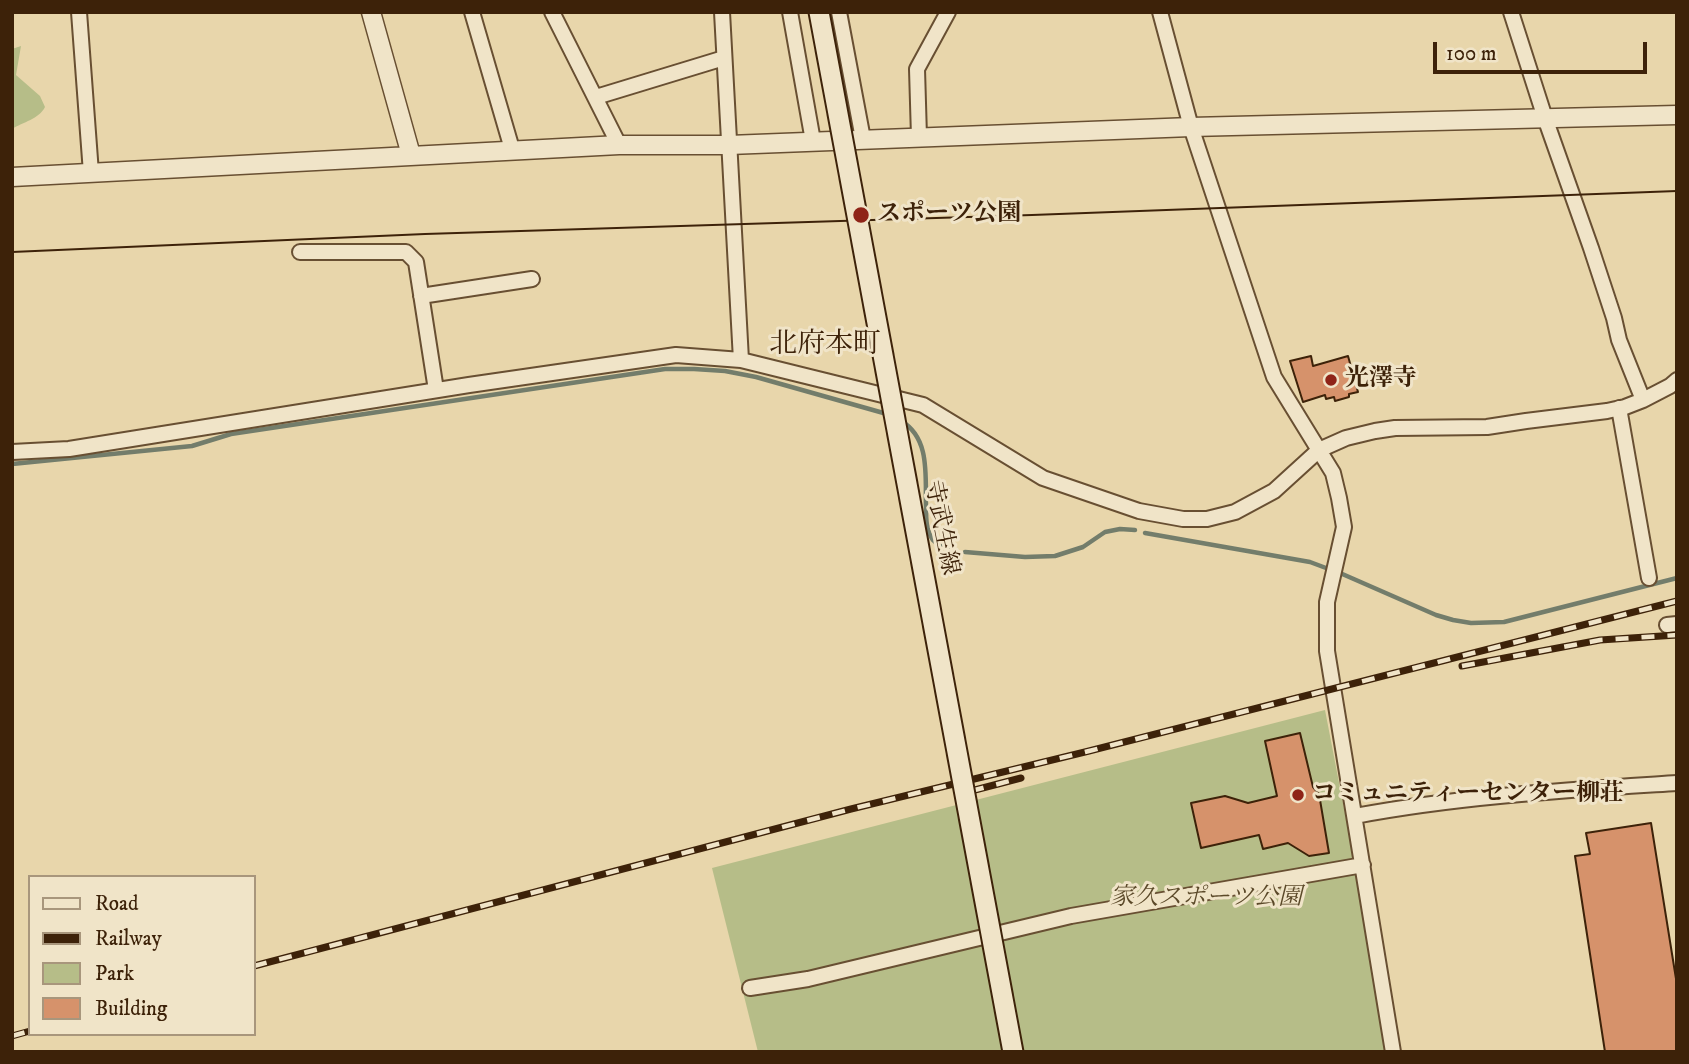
<!DOCTYPE html>
<meta charset="utf-8">
<style>
body{margin:0}
#map{position:relative;width:1689px;height:1064px;overflow:hidden;background:#e8d6ab;font-family:"IM FELL DW Pica",serif}
canvas{display:block}
.frame{position:absolute;inset:0;border:14px solid #3d2209;pointer-events:none}
.legend{position:absolute;left:28px;top:875px;width:228px;height:161px;box-sizing:border-box;background:#f0e4c8;border:2px solid #a8967c;margin:0;padding:9px 12px;list-style:none;font-size:21px;color:#3d2209}
.legend li{display:flex;align-items:center;gap:14px;height:35px}
.legend b{width:35px;border:2px solid #a8967c}
.scale{position:absolute;left:1433px;top:42px;width:214px;height:32px;box-sizing:border-box;border:4px solid #3d2209;border-top:0;padding-left:9px;font-size:21px;line-height:24px;white-space:nowrap;color:#3d2209;-webkit-text-stroke:5px #f0e4c8;paint-order:stroke}
</style>
<div id="map">
<canvas width="1689" height="1064"></canvas>
<div class="frame"></div>
<ul class="legend">
<li><b style="height:9px;background:#f0e4c8"></b>Road</li>
<li><b style="height:9px;background:#3d2209"></b>Railway</li>
<li><b style="height:19px;background:#b6bd88"></b>Park</li>
<li><b style="height:19px;background:#d6926b"></b>Building</li>
</ul>
<div class="scale">100 m</div>
</div>
<script>
const context = document.querySelector('canvas').getContext('2d');
context.lineJoin = 'round';
function paint(path, color) {
  context.fillStyle = color;
  context.fill(path, 'evenodd');
}
function stroke(path, color, width, dash) {
  context.strokeStyle = color;
  context.lineWidth = width;
  context.lineCap = dash ? 'butt' : 'round';
  context.setLineDash(dash || []);
  context.stroke(path);
}
function label(font, color, halo, rows, align = 'center') {
  context.font = font + ' "IM FELL DW Pica","Noto Serif JP",serif';
  context.lineWidth = 6;
  context.setLineDash([]);
  context.textBaseline = 'middle';
  context.strokeStyle = halo;
  context.fillStyle = color;
  for (const [text, x, y, turn = 0] of rows) {
    context.save();
    context.translate(x, y);
    context.rotate((+turn || 0) * Math.PI / 180);
    context.textAlign = isNaN(turn) ? turn : align;
    if (halo) context.strokeText(text, 0, 0);
    context.fillText(text, 0, 0);
    context.restore();
  }
}
paint(new Path2D(`
 M 21,46 L 16,75 L 40,96 L 45,107 C 39,119 23,122 12,129 L 12,49 Z
 M 1325,710 L 1391,1052 L 758,1052 L 712,868 Z`), '#b6bd88');
stroke(new Path2D(`
 M 901,421 C 931,438 925,478 926,507 C 926,518 926,531 933,540 C 939,547 949,549 957,552
 M 12,464 L 192,446 L 231,434 L 665,369 L 694,369 L 725,371 L 756,377 L 887,414
 M 1145,533 L 1310,562 L 1326,568
 M 965,552 L 1025,557 L 1055,556 L 1083,547 L 1105,532 L 1120,529 L 1135,530
 M 1340,573 L 1436,615 L 1453,620 L 1471,623 L 1504,622 L 1677,578`), '#737d6b', 4.5);
const building = new Path2D(`
 M 1311,356 L 1313,366 L 1348,356 L 1358,392 L 1349,394 L 1349,397 L 1335,401 L 1334,397 L 1326,399 L 1325,395 L 1303,402 L 1290,361 Z
 M 1300,733 L 1313,787 L 1319,794 L 1329,853 L 1309,856 L 1288,843 L 1263,849 L 1259,835 L 1201,848 L 1191,803 L 1225,796 L 1248,803 L 1277,796 L 1265,741 Z
 M 1651,823 L 1677,985 L 1677,1052 L 1605,1052 L 1575,856 L 1590,854 L 1586,833 Z`);
paint(building, '#d6926b');
stroke(building, '#3d2209', 2);
const minor = new Path2D(`
 M 79,12 L 91,173
 M 472,12 L 512,149
 M 552,12 L 619,145
 M 722,12 L 741,360
 M 790,12 L 813,141
 M 839,12 L 863,139
 M 1160,12 L 1191,127 L 1274,377 L 1333,473 L 1339,498 L 1344,527 L 1327,602 L 1327,651 L 1393,1052
 M 1511,12 L 1545,118 L 1591,248 L 1614,318 L 1619,340 L 1643,400
 M 596,97 L 724,58
 M 919,137 L 917,69 L 948,12
 M 300,252 L 406,252 L 416,262 L 436,390
 M 421,296 L 532,279
 M 1619,408 L 1649,578
 M 12,452 L 69,449 L 469,385 L 676,355 L 741,360 L 923,405 L 1043,478 L 1139,511 L 1183,519 L 1207,519 L 1235,512 L 1274,491 L 1319,450 L 1346,438 L 1375,431 L 1395,428 L 1487,427 L 1526,421 L 1607,411 L 1625,407 L 1643,400 L 1670,386 L 1677,380
 M 1667,625 L 1677,624
 M 1355,816 C 1461,796 1569,790 1677,783
 M 750,988 L 808,979 L 1071,916 L 1363,865`);
const tertiary = new Path2D(`
 M 371,12 L 411,155
 M 12,177 L 619,145 L 729,145 L 1191,127 L 1677,115`);
stroke(minor, '#684f32', 18);
stroke(tertiary, '#684f32', 21);
stroke(minor, '#f0e4c8', 14);
stroke(tertiary, '#f0e4c8', 18);
stroke(new Path2D(`
 M 12,252 L 425,234 L 1032,215 L 1677,191`), '#3d2209', 2);
const rail = new Path2D(`
 M 1462,666 L 1600,640 L 1677,635
 M 971,791 L 1021,778
 M 254,966 L 851,809 L 1089,751 L 1677,601
 M 12,1036 L 30,1031`);
stroke(rail, '#3d2209', 7);
stroke(rail, '#f0e4c8', 4.5, [13]);
const secondaryBridge = new Path2D(`
 M 819,12 L 1013,1052`);
stroke(secondaryBridge, '#3d2209', 23, []);
stroke(secondaryBridge, '#f0e4c8', 19);
for (const [x, y, r, color] of [
 [861,215,9,"#8f2418"],
 [1331,380,7,"#8f2418"],
 [1298,795,7,"#8f2418"]
]) {
  const dot = new Path2D();
  dot.arc(x, y, r, 0, 2 * Math.PI);
  context.fillStyle = color;
  context.fill(dot);
  stroke(dot, '#f0e4c8', 2.5);
}
label('bold 24px', '#3d2209', '#f0e4c8', [
 ["スポーツ公園",877,215],
 ["光澤寺",1345,380],
 ["コミュニティーセンター柳荘",1312,795]
], 'left');
label('24px', '#3d2209', '#f0e4c8', [
 ["寺武生線",940,528,79]
]);
label('italic 24px', '#5b4929', '#f0e4c8', [
 ["家久スポーツ公園",1206,899]
]);
label('28px', '#3d2209', '#f0e4c8', [
 ["北府本町",825,346]
]);
</script>
